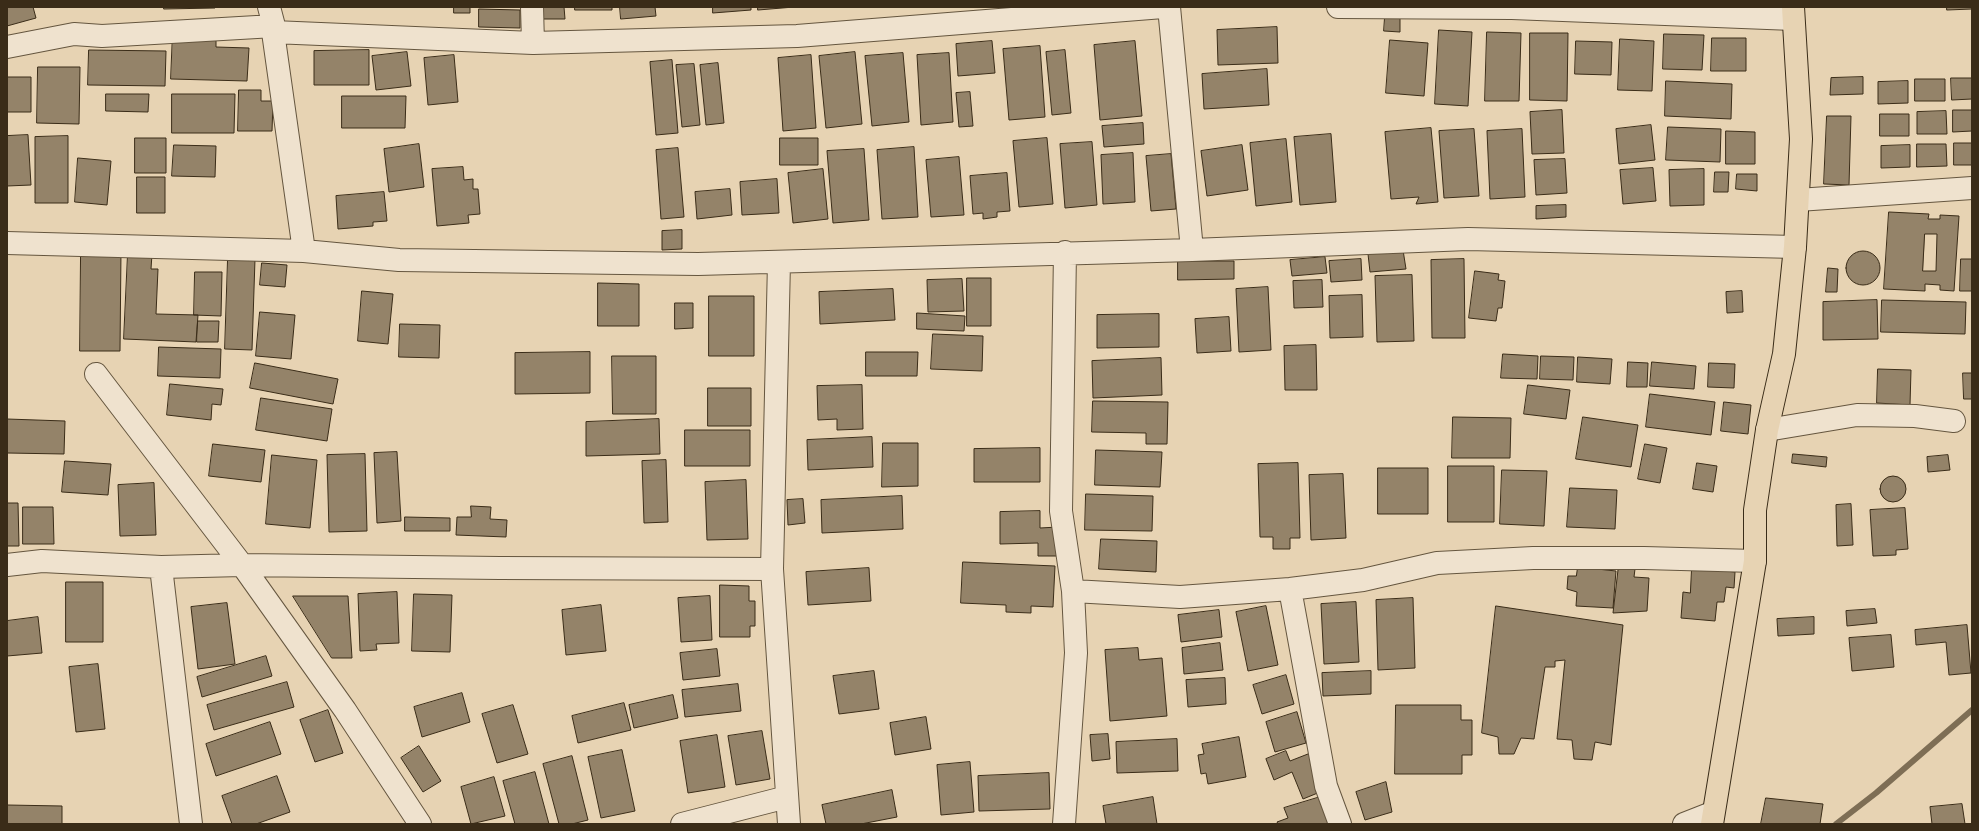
<!DOCTYPE html>
<style>
body{margin:0}
#map{position:relative;width:1979px;height:831px;overflow:hidden;background:#e7d3b3;font-family:"IM FELL English",serif}
canvas{display:block}
.frame{position:absolute;inset:0;border:8px solid #3a2c18;pointer-events:none}
</style>
<div id="map">
<canvas width="1979" height="831"></canvas>
<div class="frame"></div>
</div>
<script>
const context = document.querySelector('canvas').getContext('2d');
context.lineJoin = 'round';
function stroke(path, color, width, dash) {
  context.strokeStyle = color;
  context.lineWidth = width;
  context.lineCap = dash ? 'butt' : 'round';
  context.setLineDash(dash || []);
  context.stroke(path);
}
function paint(path, color) {
  context.fillStyle = color;
  context.fill(path, 'evenodd');
}
stroke(new Path2D(`
 M 1836,824 L 1876,793 L 1972,710`), '#7e6e55', 6);
const building = new Path2D(`
 M 7,7 L 33,7 L 36,18 L 7,26 Z
 M 164,7 L 215,7 L 215,8 L 164,9 Z
 M 454,7 L 470,7 L 470,13 L 454,13 Z
 M 540,7 L 564,7 L 565,19 L 541,19 Z
 M 575,7 L 612,7 L 612,10 L 575,10 Z
 M 620,7 L 655,7 L 656,16 L 621,19 Z
 M 713,7 L 751,7 L 751,10 L 713,13 Z
 M 758,7 L 794,7 L 758,10 Z
 M 1947,7 L 1972,7 L 1972,9 L 1947,10 Z
 M 479,9 L 520,10 L 520,28 L 479,27 Z
 M 1385,17 L 1400,18 L 1400,32 L 1384,31 Z
 M 1277,27 L 1278,63 L 1218,65 L 1217,30 Z
 M 1439,30 L 1472,32 L 1468,106 L 1435,104 Z
 M 173,31 L 216,33 L 216,47 L 249,48 L 247,81 L 171,79 Z
 M 1487,32 L 1521,33 L 1519,101 L 1485,101 Z
 M 1530,33 L 1568,33 L 1567,101 L 1530,100 Z
 M 1664,34 L 1704,35 L 1702,70 L 1663,69 Z
 M 1712,38 L 1746,38 L 1746,71 L 1711,71 Z
 M 1620,39 L 1654,41 L 1652,91 L 1618,90 Z
 M 1390,40 L 1428,43 L 1424,96 L 1386,93 Z
 M 992,41 L 995,73 L 958,76 L 956,44 Z
 M 1135,41 L 1142,116 L 1100,120 L 1094,45 Z
 M 1576,41 L 1612,42 L 1611,75 L 1575,74 Z
 M 1040,46 L 1045,117 L 1009,120 L 1003,49 Z
 M 89,50 L 166,51 L 165,86 L 88,85 Z
 M 369,50 L 369,85 L 314,85 L 314,51 Z
 M 1065,50 L 1071,113 L 1052,115 L 1046,52 Z
 M 407,52 L 411,86 L 376,90 L 372,56 Z
 M 855,52 L 862,124 L 826,128 L 819,56 Z
 M 903,53 L 909,122 L 872,126 L 865,56 Z
 M 949,53 L 953,122 L 921,125 L 917,55 Z
 M 454,55 L 458,102 L 428,105 L 424,58 Z
 M 811,55 L 816,128 L 783,131 L 778,58 Z
 M 672,60 L 678,133 L 656,135 L 650,62 Z
 M 718,63 L 724,123 L 706,125 L 700,65 Z
 M 694,64 L 700,125 L 682,127 L 676,65 Z
 M 38,67 L 80,67 L 79,124 L 37,123 Z
 M 1267,69 L 1269,105 L 1204,109 L 1202,74 Z
 M 7,77 L 31,77 L 31,112 L 7,112 Z
 M 1863,77 L 1863,94 L 1830,95 L 1831,78 Z
 M 1951,78 L 1972,78 L 1972,99 L 1952,100 Z
 M 1915,79 L 1945,79 L 1945,101 L 1915,101 Z
 M 1666,81 L 1732,84 L 1731,119 L 1665,116 Z
 M 1908,81 L 1908,103 L 1878,104 L 1878,82 Z
 M 239,90 L 261,90 L 261,101 L 273,101 L 272,131 L 238,131 Z
 M 970,92 L 973,126 L 959,127 L 956,93 Z
 M 106,94 L 149,94 L 148,112 L 106,111 Z
 M 172,94 L 235,94 L 234,133 L 172,133 Z
 M 342,96 L 406,96 L 405,128 L 342,128 Z
 M 1562,110 L 1564,153 L 1532,154 L 1530,112 Z
 M 1953,110 L 1972,110 L 1972,131 L 1953,132 Z
 M 1946,111 L 1947,134 L 1917,134 L 1917,112 Z
 M 1880,114 L 1909,114 L 1909,136 L 1880,136 Z
 M 1827,116 L 1851,116 L 1849,185 L 1824,184 Z
 M 1143,123 L 1144,144 L 1104,147 L 1102,126 Z
 M 1651,125 L 1655,160 L 1619,164 L 1616,129 Z
 M 1668,127 L 1721,129 L 1720,162 L 1666,160 Z
 M 1431,128 L 1438,202 L 1416,204 L 1419,197 L 1391,199 L 1385,132 Z
 M 1474,129 L 1479,196 L 1444,198 L 1439,131 Z
 M 1522,129 L 1525,197 L 1490,199 L 1487,131 Z
 M 1726,131 L 1755,132 L 1755,164 L 1726,164 Z
 M 1331,134 L 1336,202 L 1300,205 L 1294,137 Z
 M 28,135 L 31,185 L 7,186 L 7,136 Z
 M 68,136 L 68,203 L 35,203 L 35,137 Z
 M 135,138 L 166,138 L 166,173 L 135,173 Z
 M 780,138 L 818,138 L 818,165 L 780,165 Z
 M 1047,138 L 1053,204 L 1019,207 L 1013,141 Z
 M 1286,139 L 1292,202 L 1256,206 L 1250,143 Z
 M 1092,142 L 1097,205 L 1065,208 L 1060,144 Z
 M 1954,143 L 1972,143 L 1972,165 L 1954,165 Z
 M 419,144 L 424,187 L 389,192 L 384,149 Z
 M 1917,144 L 1946,144 L 1947,166 L 1917,167 Z
 M 174,145 L 216,146 L 215,177 L 172,176 Z
 M 1242,145 L 1248,190 L 1207,196 L 1201,151 Z
 M 1910,145 L 1910,167 L 1881,168 L 1881,146 Z
 M 914,147 L 918,217 L 882,219 L 877,150 Z
 M 678,148 L 684,217 L 661,219 L 656,150 Z
 M 864,149 L 869,220 L 833,223 L 827,151 Z
 M 1133,153 L 1135,202 L 1103,204 L 1101,155 Z
 M 1171,154 L 1176,209 L 1151,211 L 1146,156 Z
 M 959,157 L 964,215 L 931,217 L 926,160 Z
 M 78,158 L 111,161 L 107,205 L 75,202 Z
 M 1565,159 L 1567,193 L 1536,195 L 1534,160 Z
 M 463,167 L 464,180 L 473,179 L 473,189 L 478,189 L 480,214 L 468,215 L 469,223 L 437,226 L 432,169 Z
 M 1653,168 L 1656,201 L 1623,204 L 1620,170 Z
 M 823,169 L 828,219 L 793,223 L 788,173 Z
 M 1704,169 L 1704,205 L 1670,206 L 1669,170 Z
 M 1715,172 L 1729,172 L 1728,192 L 1714,192 Z
 M 1007,173 L 1010,211 L 997,212 L 997,217 L 983,219 L 983,213 L 973,214 L 970,176 Z
 M 1737,174 L 1757,174 L 1757,191 L 1736,189 Z
 M 137,177 L 165,177 L 165,213 L 137,213 Z
 M 777,179 L 779,213 L 742,215 L 740,182 Z
 M 730,189 L 732,215 L 697,219 L 695,192 Z
 M 384,192 L 387,221 L 373,222 L 373,226 L 338,229 L 336,196 Z
 M 1566,205 L 1566,217 L 1536,219 L 1536,206 Z
 M 1889,212 L 1929,214 L 1928,219 L 1940,219 L 1940,215 L 1959,216 L 1954,291 L 1940,290 L 1940,285 L 1925,284 L 1925,291 L 1884,289 ZM 1925,234 L 1937,234 L 1936,271 L 1923,271 Z
 M 682,230 L 682,249 L 662,250 L 662,231 Z
 M 1403,250 L 1406,269 L 1370,272 L 1368,254 Z
 M 81,251 L 121,251 L 120,351 L 80,351 Z
 M1846 268a17 17 0 1 1 34 0a17 17 0 1 1-34 0Z
 M 128,253 L 152,254 L 151,269 L 158,269 L 156,314 L 198,315 L 196,342 L 124,339 Z
 M 1325,257 L 1327,273 L 1292,276 L 1290,260 Z
 M 228,258 L 255,259 L 252,350 L 225,349 Z
 M 1361,259 L 1362,280 L 1331,282 L 1329,261 Z
 M 1464,259 L 1465,338 L 1432,338 L 1431,260 Z
 M 1961,259 L 1972,259 L 1972,291 L 1960,291 Z
 M 1178,261 L 1234,261 L 1234,279 L 1178,280 Z
 M 262,263 L 287,265 L 285,287 L 260,285 Z
 M 1828,268 L 1838,269 L 1837,292 L 1826,292 Z
 M 1475,271 L 1499,274 L 1498,280 L 1505,281 L 1502,308 L 1498,308 L 1496,321 L 1469,318 Z
 M 195,272 L 222,272 L 221,316 L 194,315 Z
 M 1412,275 L 1414,341 L 1377,342 L 1375,276 Z
 M 967,278 L 991,278 L 991,326 L 967,326 Z
 M 962,279 L 964,311 L 928,312 L 927,280 Z
 M 1322,280 L 1323,307 L 1294,308 L 1293,281 Z
 M 598,283 L 639,284 L 639,326 L 598,326 Z
 M 1268,287 L 1271,350 L 1239,352 L 1236,289 Z
 M 893,289 L 895,320 L 820,324 L 819,292 Z
 M 362,291 L 393,294 L 388,344 L 358,341 Z
 M 1742,291 L 1743,312 L 1727,313 L 1726,292 Z
 M 1362,295 L 1363,337 L 1330,338 L 1329,296 Z
 M 709,296 L 754,296 L 754,356 L 709,356 Z
 M 1877,300 L 1878,339 L 1823,340 L 1823,302 Z
 M 1882,300 L 1966,302 L 1965,334 L 1881,332 Z
 M 675,303 L 693,303 L 693,328 L 675,329 Z
 M 260,312 L 295,315 L 291,359 L 256,356 Z
 M 917,313 L 965,316 L 964,331 L 917,329 Z
 M 1159,314 L 1159,347 L 1097,348 L 1097,315 Z
 M 1229,317 L 1231,351 L 1197,353 L 1195,319 Z
 M 198,321 L 219,321 L 218,342 L 197,342 Z
 M 400,324 L 440,325 L 439,358 L 399,357 Z
 M 933,334 L 983,336 L 982,371 L 931,369 Z
 M 1316,345 L 1317,390 L 1285,390 L 1284,346 Z
 M 159,347 L 221,349 L 220,378 L 158,376 Z
 M 590,352 L 590,393 L 515,394 L 515,353 Z
 M 866,352 L 918,352 L 917,376 L 866,376 Z
 M 1503,354 L 1538,356 L 1537,379 L 1501,378 Z
 M 612,356 L 656,356 L 656,414 L 613,414 Z
 M 1541,356 L 1574,357 L 1573,380 L 1540,379 Z
 M 1578,357 L 1612,359 L 1610,384 L 1577,382 Z
 M 1161,358 L 1162,395 L 1093,398 L 1092,361 Z
 M 1628,362 L 1648,363 L 1647,387 L 1627,387 Z
 M 1652,362 L 1696,366 L 1694,389 L 1650,386 Z
 M 255,363 L 338,379 L 333,404 L 250,388 Z
 M 1709,363 L 1735,364 L 1734,388 L 1708,387 Z
 M 1878,369 L 1911,370 L 1910,405 L 1877,403 Z
 M 1963,373 L 1972,373 L 1972,399 L 1964,399 Z
 M 170,384 L 223,389 L 221,405 L 212,404 L 211,420 L 167,415 Z
 M 862,385 L 863,429 L 837,430 L 837,419 L 818,420 L 817,386 Z
 M 1528,385 L 1570,390 L 1566,419 L 1524,414 Z
 M 708,388 L 751,388 L 751,426 L 708,426 Z
 M 1650,394 L 1715,402 L 1711,435 L 1646,427 Z
 M 261,398 L 332,409 L 327,441 L 256,430 Z
 M 1093,401 L 1168,402 L 1167,444 L 1146,444 L 1146,433 L 1092,432 Z
 M 1724,402 L 1751,405 L 1748,434 L 1721,431 Z
 M 1453,417 L 1511,418 L 1510,458 L 1452,458 Z
 M 1583,417 L 1638,425 L 1631,467 L 1576,459 Z
 M 7,419 L 65,421 L 64,454 L 7,453 Z
 M 659,419 L 660,454 L 586,456 L 586,422 Z
 M 685,430 L 750,430 L 750,466 L 685,466 Z
 M 872,437 L 873,467 L 808,470 L 807,440 Z
 M 883,443 L 918,443 L 918,486 L 882,487 Z
 M 213,444 L 265,450 L 261,482 L 209,476 Z
 M 1645,444 L 1667,448 L 1660,483 L 1638,479 Z
 M 1040,448 L 1040,482 L 974,482 L 974,449 Z
 M 1096,450 L 1162,452 L 1160,487 L 1095,485 Z
 M 397,452 L 401,521 L 377,523 L 374,453 Z
 M 365,454 L 367,531 L 329,532 L 327,455 Z
 M 1793,454 L 1827,457 L 1826,467 L 1792,463 Z
 M 272,455 L 317,460 L 310,528 L 266,524 Z
 M 1948,455 L 1950,470 L 1928,472 L 1927,457 Z
 M 666,460 L 668,522 L 644,523 L 642,461 Z
 M 65,461 L 111,464 L 108,495 L 62,492 Z
 M 1298,463 L 1300,538 L 1290,538 L 1290,549 L 1273,549 L 1273,537 L 1260,537 L 1258,464 Z
 M 1697,463 L 1717,466 L 1713,492 L 1693,489 Z
 M 1448,466 L 1494,466 L 1494,522 L 1448,522 Z
 M 1378,468 L 1428,468 L 1428,514 L 1378,514 Z
 M 1502,470 L 1547,471 L 1544,526 L 1500,524 Z
 M 1343,474 L 1346,538 L 1311,540 L 1309,475 Z
 M1880 489a13 13 0 1 1 26 0a13 13 0 1 1-26 0Z
 M 746,480 L 748,539 L 707,540 L 705,482 Z
 M 154,483 L 156,535 L 120,536 L 118,485 Z
 M 1570,488 L 1617,490 L 1615,529 L 1567,527 Z
 M 1086,494 L 1153,496 L 1152,531 L 1085,530 Z
 M 902,496 L 903,529 L 822,533 L 821,500 Z
 M 803,499 L 805,523 L 788,525 L 787,500 Z
 M 7,503 L 18,503 L 19,546 L 7,546 Z
 M 1851,504 L 1853,545 L 1837,546 L 1836,505 Z
 M 471,506 L 491,507 L 490,519 L 507,520 L 506,537 L 456,535 L 457,517 L 471,517 Z
 M 23,507 L 53,507 L 54,544 L 23,544 Z
 M 1905,508 L 1908,549 L 1896,550 L 1896,555 L 1873,556 L 1870,510 Z
 M 1040,511 L 1040,528 L 1058,527 L 1058,556 L 1038,556 L 1038,543 L 1000,544 L 1000,512 Z
 M 405,517 L 450,518 L 450,531 L 405,531 Z
 M 1101,539 L 1157,541 L 1156,572 L 1099,569 Z
 M 963,562 L 1055,566 L 1053,607 L 1031,606 L 1031,613 L 1006,612 L 1006,605 L 961,603 Z
 M 1578,567 L 1616,571 L 1613,608 L 1576,606 L 1577,592 L 1567,589 L 1568,576 L 1576,576 Z
 M 869,568 L 871,601 L 808,605 L 806,572 Z
 M 1692,568 L 1735,572 L 1734,588 L 1726,587 L 1724,602 L 1717,602 L 1715,621 L 1681,618 L 1683,592 L 1690,593 Z
 M 1635,569 L 1634,577 L 1649,578 L 1647,611 L 1613,613 L 1618,570 Z
 M 66,582 L 103,582 L 103,642 L 66,642 Z
 M 720,585 L 749,586 L 749,601 L 755,601 L 755,626 L 750,626 L 750,637 L 720,637 Z
 M 397,592 L 399,643 L 376,644 L 377,650 L 360,651 L 358,594 Z
 M 414,594 L 452,595 L 450,652 L 412,651 Z
 M 293,596 L 348,596 L 352,658 L 332,658 Z
 M 710,596 L 712,640 L 681,642 L 678,598 Z
 M 1413,598 L 1415,668 L 1378,670 L 1376,600 Z
 M 1356,602 L 1359,662 L 1324,664 L 1321,604 Z
 M 227,603 L 235,664 L 198,669 L 191,607 Z
 M 601,605 L 606,651 L 566,655 L 562,610 Z
 M 1266,606 L 1278,665 L 1248,671 L 1236,612 Z
 M 1496,606 L 1623,625 L 1611,745 L 1595,742 L 1592,760 L 1574,759 L 1572,740 L 1557,739 L 1565,660 L 1555,661 L 1555,667 L 1545,667 L 1534,739 L 1521,738 L 1514,754 L 1499,754 L 1498,737 L 1482,733 Z
 M 1875,609 L 1877,623 L 1847,626 L 1846,611 Z
 M 1219,610 L 1222,637 L 1181,642 L 1178,615 Z
 M 38,617 L 42,653 L 7,656 L 7,621 Z
 M 1814,617 L 1814,634 L 1778,636 L 1777,619 Z
 M 1967,625 L 1971,673 L 1949,675 L 1946,642 L 1916,645 L 1915,630 Z
 M 1891,635 L 1894,667 L 1852,671 L 1849,638 Z
 M 1220,643 L 1223,670 L 1184,674 L 1182,648 Z
 M 1138,648 L 1139,660 L 1162,658 L 1167,716 L 1110,721 L 1105,650 Z
 M 717,649 L 720,676 L 683,680 L 680,653 Z
 M 266,656 L 272,676 L 202,697 L 197,677 Z
 M 98,664 L 105,729 L 76,732 L 69,667 Z
 M 874,671 L 879,709 L 839,714 L 833,676 Z
 M 1371,671 L 1371,694 L 1323,696 L 1322,673 Z
 M 1286,675 L 1294,704 L 1262,714 L 1253,685 Z
 M 1225,678 L 1226,704 L 1188,707 L 1186,680 Z
 M 287,682 L 294,707 L 214,730 L 207,705 Z
 M 738,684 L 741,711 L 685,717 L 682,690 Z
 M 462,693 L 470,722 L 422,737 L 414,707 Z
 M 673,695 L 678,718 L 634,728 L 629,705 Z
 M 624,703 L 631,730 L 578,743 L 572,716 Z
 M 513,705 L 528,754 L 497,763 L 482,714 Z
 M 1396,705 L 1461,705 L 1461,720 L 1472,720 L 1472,755 L 1462,755 L 1462,774 L 1395,774 Z
 M 328,710 L 343,753 L 315,762 L 300,720 Z
 M 1297,712 L 1306,743 L 1275,752 L 1266,722 Z
 M 926,717 L 931,749 L 895,755 L 890,723 Z
 M 270,722 L 281,754 L 216,776 L 206,744 Z
 M 762,731 L 770,779 L 736,785 L 728,736 Z
 M 1108,734 L 1110,759 L 1092,761 L 1090,735 Z
 M 717,735 L 725,787 L 688,793 L 680,741 Z
 M 1239,737 L 1246,777 L 1208,784 L 1206,773 L 1201,774 L 1198,755 L 1204,754 L 1202,744 Z
 M 1177,739 L 1178,771 L 1117,773 L 1116,742 Z
 M 419,746 L 441,781 L 423,792 L 401,758 Z
 M 622,750 L 635,811 L 601,818 L 588,757 Z
 M 1286,751 L 1290,761 L 1313,752 L 1325,790 L 1303,799 L 1292,772 L 1274,780 L 1266,759 Z
 M 572,756 L 588,820 L 572,824 L 559,824 L 543,764 Z
 M 970,762 L 974,812 L 941,815 L 937,765 Z
 M 535,772 L 549,824 L 515,824 L 503,781 Z
 M 1049,773 L 1050,809 L 979,811 L 978,776 Z
 M 277,776 L 290,812 L 256,824 L 232,824 L 222,796 Z
 M 494,777 L 505,816 L 471,824 L 461,787 Z
 M 1386,782 L 1392,812 L 1365,820 L 1356,792 Z
 M 892,790 L 897,817 L 861,824 L 826,824 L 822,805 Z
 M 1327,795 L 1336,824 L 1278,824 L 1277,822 L 1288,818 L 1284,808 Z
 M 1153,797 L 1157,824 L 1106,824 L 1103,806 Z
 M 1766,798 L 1823,804 L 1820,824 L 1761,824 Z
 M 1962,804 L 1965,824 L 1932,824 L 1930,807 Z
 M 7,805 L 62,806 L 62,824 L 7,824 Z`);
paint(building, '#948369');
stroke(building, '#3a2c18', 1);
const minor = new Path2D(`
 M 269,7 L 274,26 L 273,32 L 304,251
 M 532,7 L 533,43
 M 1169,7 L 1192,250
 M 1338,7 L 1512,8 L 1793,19
 M 273,32 L 533,43 L 797,36 L 1163,7
 M 7,47 L 74,34 L 102,36 L 274,26
 M 1798,200 L 1972,188
 M 7,243 L 304,251 L 399,260 L 698,264 L 1192,250 L 1468,239 L 1795,247
 M 779,262 L 772,569 L 789,824
 M 96,374 L 242,565 L 345,710 L 420,824
 M 1767,430 L 1857,415 L 1915,416 L 1954,421
 M 7,565 L 42,561 L 161,567 L 242,565 L 500,568 L 772,569
 M 161,567 L 191,824
 M 1290,589 L 1326,786 L 1340,824
 M 1073,591 L 1180,597 L 1290,589 L 1363,580 L 1437,563 L 1533,558 L 1644,558 L 1755,561
 M 682,824 L 787,797
 M 1064,824 L 1076,653 L 1073,591 L 1061,511 L 1065,252
 M 1684,824 L 1712,813`);
const major = new Path2D(`
 M 1712,824 L 1755,561 L 1755,510 L 1767,430 L 1784,354 L 1795,247 L 1801,139 L 1793,7`);
stroke(minor, '#65563f', 24);
stroke(major, '#3a2c18', 24);
stroke(minor, '#efe2ce', 22);
stroke(major, '#e7d3b3', 22);
</script>
